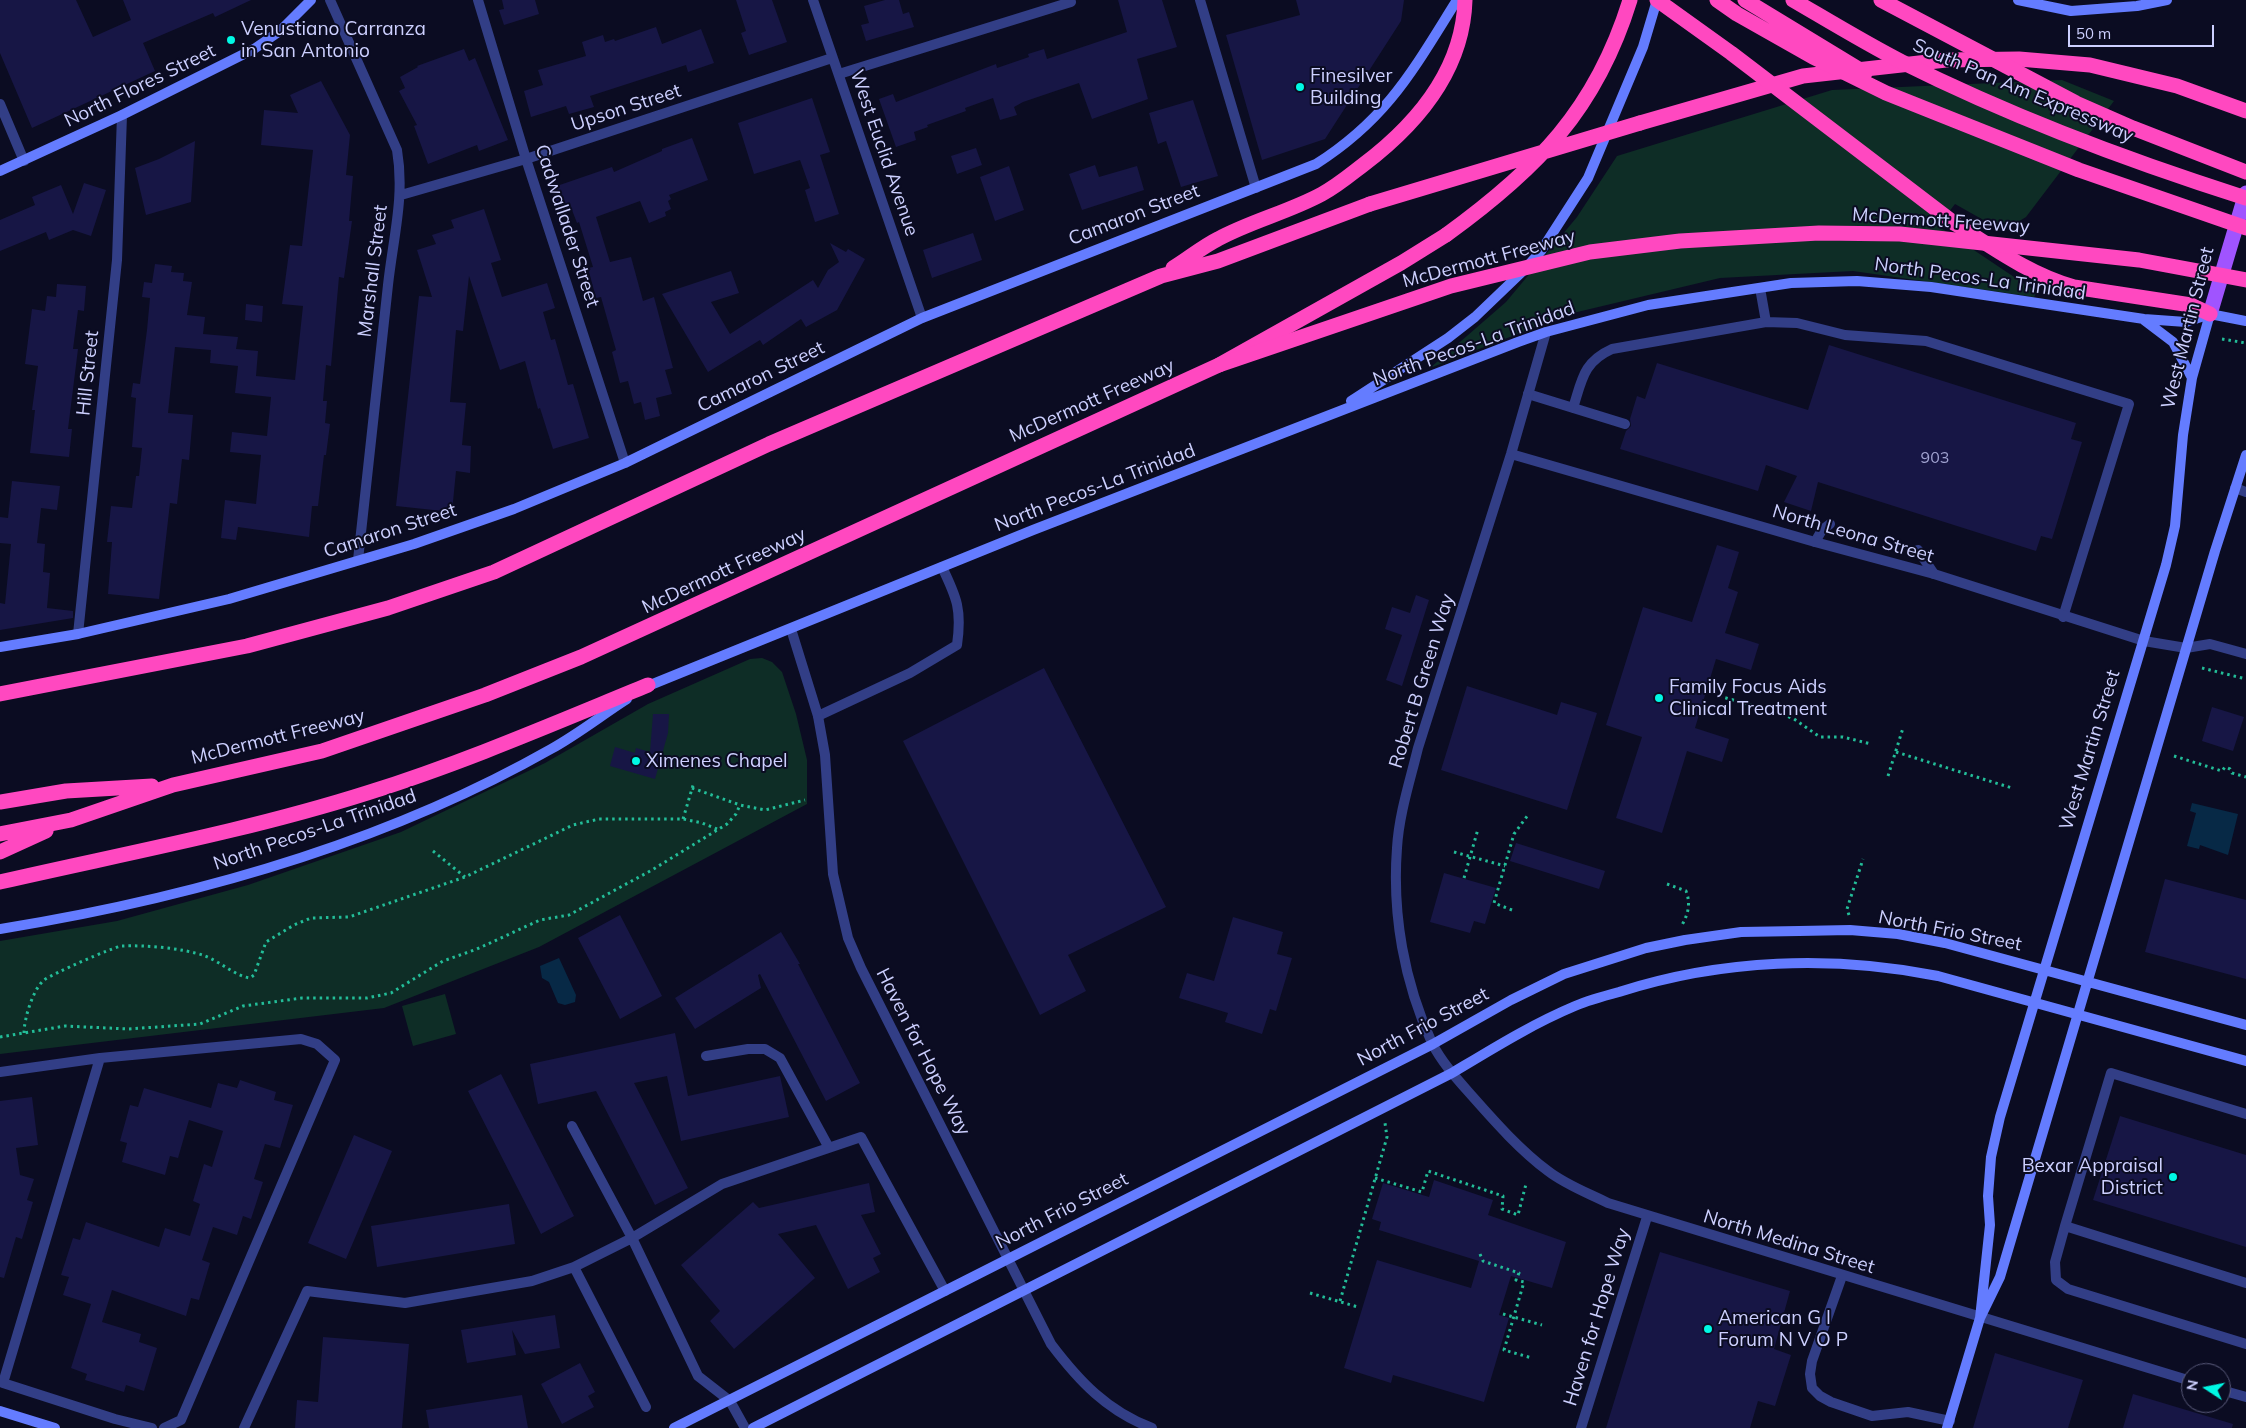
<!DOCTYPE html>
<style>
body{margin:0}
#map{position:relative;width:2246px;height:1428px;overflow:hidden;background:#0b0c22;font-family:Mulish,sans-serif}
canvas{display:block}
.north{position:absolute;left:2181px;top:1363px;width:50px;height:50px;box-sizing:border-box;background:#0b0c22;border:1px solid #595a7a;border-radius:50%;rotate:281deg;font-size:14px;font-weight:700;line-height:20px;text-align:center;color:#cdd0ff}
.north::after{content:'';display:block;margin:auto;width:18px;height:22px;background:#00f8e4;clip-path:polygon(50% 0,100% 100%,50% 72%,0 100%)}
.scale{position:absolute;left:2068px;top:25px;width:146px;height:22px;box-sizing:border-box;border:2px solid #cdd0ff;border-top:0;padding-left:6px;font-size:15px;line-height:18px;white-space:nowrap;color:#cdd0ff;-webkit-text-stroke:4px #0b0c22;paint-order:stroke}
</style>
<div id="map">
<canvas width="2246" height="1428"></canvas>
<div class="north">N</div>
<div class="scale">50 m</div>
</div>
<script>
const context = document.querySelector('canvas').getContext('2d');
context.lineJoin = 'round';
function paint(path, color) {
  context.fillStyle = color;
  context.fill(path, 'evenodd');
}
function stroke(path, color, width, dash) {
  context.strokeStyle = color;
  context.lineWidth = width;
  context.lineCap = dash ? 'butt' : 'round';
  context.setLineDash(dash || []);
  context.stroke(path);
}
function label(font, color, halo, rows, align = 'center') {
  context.font = font + ' Mulish,sans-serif';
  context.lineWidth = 4;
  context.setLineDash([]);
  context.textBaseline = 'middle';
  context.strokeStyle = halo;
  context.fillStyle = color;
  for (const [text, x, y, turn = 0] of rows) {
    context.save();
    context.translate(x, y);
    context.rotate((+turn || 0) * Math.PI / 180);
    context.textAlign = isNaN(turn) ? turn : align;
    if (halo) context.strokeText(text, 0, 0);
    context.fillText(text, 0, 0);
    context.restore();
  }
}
paint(new Path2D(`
 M 2062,80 L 2114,101 L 2026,217 L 2003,231 L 1955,204 L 1938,226 L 2029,287 L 2039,289 L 2034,297 L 1853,271 L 1720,278 L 1569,314 L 1430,368 L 1506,302 L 1577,217 L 1617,156 L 1832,90 Z
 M 762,658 L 772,662 L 782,672 L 796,714 L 807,760 L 807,804 L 539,947 L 384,1008 L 0,1054 L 0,941 L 117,921 L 248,885 L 401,832 L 545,763 L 648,704 L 750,659 Z
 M 445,994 L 456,1034 L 413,1046 L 402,1006 Z`), '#0e2d26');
paint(new Path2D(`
 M 2192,803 L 2238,814 L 2228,855 L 2200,845 L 2199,849 L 2187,846 L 2196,813 L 2190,811 Z
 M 559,958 L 576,995 L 575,1002 L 565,1005 L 558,1003 L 549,982 L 542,978 L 540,966 Z`), '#072946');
paint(new Path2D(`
 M 0,0 L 76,0 L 93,37 L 131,20 L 123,0 L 251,0 L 215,17 L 213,13 L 143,43 L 155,71 L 32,128 L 0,53 Z
 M 502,0 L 535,0 L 539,14 L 504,25 L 499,10 L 504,9 Z
 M 736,0 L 772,0 L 787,42 L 749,55 L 741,33 L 746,31 Z
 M 885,0 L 899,0 L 903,14 L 909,12 L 914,27 L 866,41 L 861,25 L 869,23 L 864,6 Z
 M 1118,0 L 1162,0 L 1168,19 L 1177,47 L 1137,59 L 1148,99 L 1092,119 L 1079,83 L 1023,102 L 1014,107 L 1017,115 L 1000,120 L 993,98 L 965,108 L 966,111 L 927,125 L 928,127 L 914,132 L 916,140 L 896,147 L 879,99 L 893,94 L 896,102 L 996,64 L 997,68 L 1029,57 L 1028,54 L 1044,49 L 1047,59 L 1127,32 Z
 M 1296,0 L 1404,0 L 1401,21 L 1325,139 L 1262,160 L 1226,35 L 1300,15 Z
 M 656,27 L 662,44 L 701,29 L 714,63 L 688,72 L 686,65 L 590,96 L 594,107 L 569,114 L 566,106 L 531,117 L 524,91 L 543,85 L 538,70 L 586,56 L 582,42 L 603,35 L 605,42 L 614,39 L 615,41 Z
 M 464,49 L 469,61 L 475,58 L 508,140 L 479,151 L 477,145 L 428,164 L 414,126 L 417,125 L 399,91 L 405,88 L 400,77 L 418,67 L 417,66 Z
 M 321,81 L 350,135 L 346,175 L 353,176 L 349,221 L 352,221 L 344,278 L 339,277 L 331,366 L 326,365 L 323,401 L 327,401 L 325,423 L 330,424 L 326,455 L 324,455 L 318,506 L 312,506 L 309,537 L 238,527 L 236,540 L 221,538 L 225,500 L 256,504 L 261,455 L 230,452 L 232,432 L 267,436 L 271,397 L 235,393 L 238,366 L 210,363 L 211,350 L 175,347 L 168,413 L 193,415 L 189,460 L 182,459 L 177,504 L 170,503 L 159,599 L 108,594 L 112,542 L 107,542 L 111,506 L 132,508 L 136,476 L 139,476 L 142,448 L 132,447 L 136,398 L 131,397 L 133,383 L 140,384 L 147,330 L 150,298 L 142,297 L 144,282 L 152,283 L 155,264 L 172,266 L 171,272 L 184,273 L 183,281 L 192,282 L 187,315 L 205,317 L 203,334 L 238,337 L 236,349 L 258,351 L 256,376 L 295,380 L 303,306 L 282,304 L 290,245 L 302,246 L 313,150 L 261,145 L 264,110 L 298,113 L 290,95 Z
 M 812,98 L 830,152 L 820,155 L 839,214 L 815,222 L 805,190 L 810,188 L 800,160 L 754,174 L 738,123 Z
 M 1193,100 L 1218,176 L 1181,187 L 1166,141 L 1158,144 L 1149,113 Z
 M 692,138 L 708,180 L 669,195 L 671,199 L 668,201 L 671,209 L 665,212 L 666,216 L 649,223 L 640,201 L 596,217 L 610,262 L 631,257 L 643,301 L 654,297 L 673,368 L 665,370 L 672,394 L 656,398 L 660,416 L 645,420 L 641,402 L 634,404 L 628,381 L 620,383 L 612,352 L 616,350 L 601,297 L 596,298 L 588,268 L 593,267 L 579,222 L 577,223 L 572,210 L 560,214 L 551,188 L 612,167 L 614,172 L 662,151 L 662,149 Z
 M 195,141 L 191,202 L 146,215 L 135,168 L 159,159 Z
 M 976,148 L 982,165 L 957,174 L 951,156 Z
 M 1095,165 L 1099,177 L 1137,166 L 1144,190 L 1082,210 L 1069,174 Z
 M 1009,166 L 1024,210 L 995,221 L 980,177 Z
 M 84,183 L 106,190 L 91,236 L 73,230 L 49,240 L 46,232 L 0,251 L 0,220 L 35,205 L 32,197 L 61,185 L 73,214 Z
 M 484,209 L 501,260 L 491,263 L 502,297 L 547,283 L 555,308 L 543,312 L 551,340 L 555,339 L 568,385 L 573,384 L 589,438 L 553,449 L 540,408 L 538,409 L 525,361 L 500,370 L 469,276 L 463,331 L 456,330 L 450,402 L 466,403 L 462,445 L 471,446 L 470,473 L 456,471 L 452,512 L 396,506 L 419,296 L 432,297 L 417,250 L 436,244 L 432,235 L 454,228 L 451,220 Z
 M 973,233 L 982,260 L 932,278 L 923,250 Z
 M 830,243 L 846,252 L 848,249 L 865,259 L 837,310 L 806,327 L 801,319 L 763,345 L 760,340 L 708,372 L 662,294 L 731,271 L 739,293 L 711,302 L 730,334 L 813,280 L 818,288 L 828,270 L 839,262 Z
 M 57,284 L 86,286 L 84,311 L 78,310 L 73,349 L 78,349 L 68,429 L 72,429 L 69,457 L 30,453 L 35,410 L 32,410 L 38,366 L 25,364 L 32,309 L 45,311 L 47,296 L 56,297 Z
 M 246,304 L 263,306 L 262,322 L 245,320 Z
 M 1829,345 L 2076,423 L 2071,439 L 2082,442 L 2052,539 L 2041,536 L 2036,551 L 1818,482 L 1811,511 L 1784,502 L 1797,476 L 1766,465 L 1758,491 L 1620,449 L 1626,431 L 1631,426 L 1630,419 L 1637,396 L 1645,399 L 1657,363 L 1808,410 Z
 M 12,481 L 60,486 L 57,510 L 41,508 L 37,543 L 45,544 L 43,572 L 50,573 L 47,608 L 73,611 L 73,618 L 0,630 L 0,603 L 5,604 L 11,544 L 0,543 L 0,517 L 8,518 Z
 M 1717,545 L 1739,552 L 1728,588 L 1738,592 L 1725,633 L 1759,644 L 1751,670 L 1716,659 L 1695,728 L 1729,739 L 1722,762 L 1687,751 L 1662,833 L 1616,818 L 1642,737 L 1606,725 L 1643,607 L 1692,622 Z
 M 1416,595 L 1429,600 L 1402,686 L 1386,680 L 1402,635 L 1385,629 L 1392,607 L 1410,613 Z
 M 1044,668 L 1166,907 L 1068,955 L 1086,991 L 1040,1015 L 903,741 Z
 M 1467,686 L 1557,715 L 1561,702 L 1597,713 L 1567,810 L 1441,770 Z
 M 2212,707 L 2244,717 L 2233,751 L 2202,741 Z
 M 653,714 L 669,714 L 668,733 L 655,779 L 610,766 L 615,747 L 635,753 L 636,748 L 650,752 Z
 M 1516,843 L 1605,871 L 1599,889 L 1510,861 Z
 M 1444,873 L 1496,888 L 1485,924 L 1474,921 L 1470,933 L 1430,922 Z
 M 2165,879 L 2246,900 L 2246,979 L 2145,952 Z
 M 620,915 L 662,996 L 620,1019 L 578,938 Z
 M 1233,917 L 1283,932 L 1277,954 L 1292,958 L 1276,1011 L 1270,1009 L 1262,1034 L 1225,1022 L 1228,1013 L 1179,998 L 1187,973 L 1214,981 Z
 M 781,932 L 800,964 L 798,964 L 860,1083 L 826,1101 L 760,974 L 758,975 L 761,988 L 695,1029 L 675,998 Z
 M 675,1033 L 688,1096 L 780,1076 L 789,1117 L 681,1141 L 667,1076 L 634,1083 L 688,1188 L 655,1205 L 596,1091 L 538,1104 L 530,1064 Z
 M 501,1074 L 574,1216 L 541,1234 L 468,1091 Z
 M 240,1080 L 276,1092 L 274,1100 L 293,1105 L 280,1148 L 265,1144 L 254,1179 L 263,1182 L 251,1219 L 243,1216 L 237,1235 L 213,1227 L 202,1260 L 210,1263 L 199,1300 L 191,1298 L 186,1316 L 112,1290 L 102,1322 L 141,1334 L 139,1342 L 157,1348 L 144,1391 L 126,1385 L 124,1392 L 85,1380 L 87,1374 L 71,1368 L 91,1304 L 63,1295 L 69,1277 L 61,1275 L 73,1238 L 80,1240 L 86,1222 L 159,1247 L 165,1228 L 190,1236 L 200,1204 L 193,1201 L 204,1164 L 212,1167 L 223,1131 L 189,1120 L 178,1158 L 170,1156 L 165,1175 L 122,1162 L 127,1143 L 120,1141 L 130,1105 L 138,1107 L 144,1088 L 211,1108 L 218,1083 L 237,1088 Z
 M 32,1097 L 38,1145 L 16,1148 L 20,1175 L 34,1179 L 27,1200 L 33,1202 L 22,1239 L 16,1237 L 4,1278 L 0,1277 L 0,1101 Z
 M 2120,1116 L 2246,1155 L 2246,1247 L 2093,1200 Z
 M 354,1135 L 392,1151 L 346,1259 L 308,1243 Z
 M 1434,1180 L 1493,1200 L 1488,1215 L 1566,1242 L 1552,1288 L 1511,1276 L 1499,1315 L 1509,1318 L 1484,1402 L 1393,1375 L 1391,1383 L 1344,1368 L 1377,1260 L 1471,1288 L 1479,1261 L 1379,1230 L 1381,1222 L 1372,1219 L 1383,1183 L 1429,1197 Z
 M 869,1183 L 875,1212 L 861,1215 L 881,1254 L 873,1258 L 880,1272 L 848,1289 L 816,1225 L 778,1234 L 815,1278 L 734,1349 L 710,1321 L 720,1311 L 681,1265 L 753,1202 L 759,1208 Z
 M 509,1204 L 515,1244 L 377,1267 L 371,1226 Z
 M 1660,1252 L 1790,1291 L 1774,1349 L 1791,1355 L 1775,1406 L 1758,1401 L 1750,1428 L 1606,1428 Z
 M 555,1315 L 560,1348 L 525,1354 L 512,1330 L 516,1355 L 467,1363 L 461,1330 Z
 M 323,1337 L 409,1344 L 402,1428 L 295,1428 L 297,1400 L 318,1402 Z
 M 1995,1353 L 2083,1380 L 2068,1428 L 1973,1428 Z
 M 580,1363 L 595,1392 L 588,1396 L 594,1407 L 562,1424 L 541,1384 Z
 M 2133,1394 L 2233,1424 L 2232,1428 L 2123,1428 Z
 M 522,1395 L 528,1428 L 429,1428 L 426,1410 Z`), '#171645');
stroke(new Path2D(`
 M 2222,339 L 2246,343
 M 2202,668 L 2246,679
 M 1719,696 L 1751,705
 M 1776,712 L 1794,719 L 1820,737 L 1843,737 L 1871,744
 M 1896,752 L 2012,788
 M 2174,756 L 2222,771 L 2225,767 L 2230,769 L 2232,773 L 2246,777
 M 1888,776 L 1903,728
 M 692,788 L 740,805 L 765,810 L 805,800
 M 683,819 L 694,782
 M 433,851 L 465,877
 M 1454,852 L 1505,866
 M 1464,878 L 1478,829
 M 1667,884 L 1686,891 C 1691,904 1688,914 1682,925
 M 1512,910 L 1494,903 L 1514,834 L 1528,815
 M 1849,915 L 1847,909 L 1863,859
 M 24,1033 C 24,1019 33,989 44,980 C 52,974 113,947 122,946 C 145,945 183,948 205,956 C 221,962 235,976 250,978 L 254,975 L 266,942 L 294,925 L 311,918 L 349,917 L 465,877 L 573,825 L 599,819 L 683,819 L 702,823 L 717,829
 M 0,1037 L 65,1026 L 128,1029 L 200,1024 L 243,1006 L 302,998 L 367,998 L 391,993 L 443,961 L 477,949 L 540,920 L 569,915 L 652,870 L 727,824 L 736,814 L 740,805
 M 1375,1178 L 1422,1192 L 1428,1171 L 1503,1196 L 1502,1209 L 1518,1215 L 1526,1184
 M 1480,1254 L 1483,1261 L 1519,1273 L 1516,1280 L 1524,1282 L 1504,1350 L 1532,1358
 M 1310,1293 L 1358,1307
 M 1340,1301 L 1387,1137 L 1385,1123
 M 1503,1314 L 1542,1325`), '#23bd98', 3, [2.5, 4]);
stroke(new Path2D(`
 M 1760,288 L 1766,322
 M 1528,394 L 1625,424
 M 1573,408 C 1582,380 1583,362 1612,349 L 1766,322 L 1797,323 L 1845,335 L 1926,341 L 2129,404 L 2063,617
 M 2235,488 L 2246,492
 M 1815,542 L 1822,530 L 1830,524
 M 1918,550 L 1934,574
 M 2186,648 L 2210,644 L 2246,654
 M 818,716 L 910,673 L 957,645 C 962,610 957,598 942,567
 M 706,1056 L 748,1049 L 765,1049 L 780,1058 L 828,1146
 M 0,1072 L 100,1058
 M 2246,1114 L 2111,1073 L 2065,1226 L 2246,1283
 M 2065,1226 L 2055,1262 L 2056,1280 L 2068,1289 L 2246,1344
 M 574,1267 L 646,1407
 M 1842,1276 L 1812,1361 L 1810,1374 L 1812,1388 L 1820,1396 L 1831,1402 L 1872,1416 L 1908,1412 L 1950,1421
 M 730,1401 L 698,1376 L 632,1238 L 722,1184 L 861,1137 L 945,1291
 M 152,1428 L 115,1419 L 3,1383 L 100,1058 L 301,1039 L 317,1044 L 335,1060 L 181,1420 L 164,1428
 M 244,1428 L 307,1291 L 405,1303 L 532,1281 L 574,1267 L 632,1238 L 572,1126`), '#323e86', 10);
stroke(new Path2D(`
 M 330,0 L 397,150 C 405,197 393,238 388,285 C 378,377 368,468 358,560
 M 478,0 L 526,159 L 625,463
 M 813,0 L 922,318
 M 1200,0 L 1256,188
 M 839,74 L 1071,2
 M 0,104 L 24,161
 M 401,195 L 526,159 L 832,58
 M 1546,332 L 1511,454 L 1418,748 C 1410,781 1399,814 1397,848 C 1392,914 1404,982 1432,1043 C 1442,1063 1458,1080 1473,1097 C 1496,1123 1520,1150 1548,1171 C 1566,1185 1588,1193 1608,1203 L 2191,1381
 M 1511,454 L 1815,542 L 1934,574 L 2144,641 L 2186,648
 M 791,629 L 818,716 L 825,755 L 833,874 L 848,938 L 861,968 L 1051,1344 C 1079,1381 1107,1411 1152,1428
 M 78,634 L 117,260 L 122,115
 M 2221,1390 L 2246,1397
 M 730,1401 L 745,1428
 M 1581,1428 L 1647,1217`), '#323e86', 10);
stroke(new Path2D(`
 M 2018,0 L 2071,11 L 2137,6 L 2167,0
 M 0,171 L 122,115 L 254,49 L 280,31 L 311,0
 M 2144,320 L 2173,342 L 2192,378
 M 1351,401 L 1448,338 L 1475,317 L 1523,271 L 1541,251 L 1588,178 L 1643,47 L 1657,0
 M 0,647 L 78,634 L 229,599 L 414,544 L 514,509 L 625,463 L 922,318 L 1316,164 C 1388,118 1413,70 1457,0
 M 643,688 L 1033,530 L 1518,342 L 1546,332 L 1648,305 L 1791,283 L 1857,281 L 1931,287 L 2144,319 L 2186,322 L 2210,314 L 2246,321
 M 0,929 C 191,898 382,845 551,749 C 578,734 602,715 627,699
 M 1980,1318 L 1990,1225 L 1988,1196 L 1991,1157 L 2000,1117 L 2166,565 L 2175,526 L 2183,435 L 2192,378 L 2210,314
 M 0,1411 L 55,1428
 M 674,1428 L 1433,1044 L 1511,1000 L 1564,974 L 1646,948 L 1685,940 L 1741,932 L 1799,931 L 1850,930 L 1898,934 L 1945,943 L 2246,1025
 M 753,1428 L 1452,1073 C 1492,1049 1532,1024 1575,1006 C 1589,1000 1604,996 1619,992 C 1722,959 1832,955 1938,976 L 2246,1061
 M 1947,1428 L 1980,1318 L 2000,1277 L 2215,551 L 2246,455`), '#647cff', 10);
stroke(new Path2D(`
 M 2210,314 L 2246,193`), '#a054ff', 15);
stroke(new Path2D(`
 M 1640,123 L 1803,76 L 1946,60 L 2019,59 L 2090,65 L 2177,86 L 2246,111
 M 1954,223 C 1992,247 2030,275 2074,287 L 2191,305 L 2210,314
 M 1173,268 C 1188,259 1202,247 1218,239 C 1251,221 1289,212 1322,194 C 1337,186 1350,175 1363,165 C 1416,125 1463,71 1465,0
 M 0,694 L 247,646 L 388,608 L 494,572 L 769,444 L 1161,276 L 1218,261 L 1370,204
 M 0,802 L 66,791 L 152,786
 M 0,834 L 71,820 L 173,785 L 322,751 L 485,695 L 581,657 L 1219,365 L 1401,263 L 1446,235
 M 0,852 L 46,831
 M 0,882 C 122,854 247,831 367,793 C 463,763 555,723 648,685`), '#ff48c0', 15);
stroke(new Path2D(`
 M 1657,0 L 1731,53 L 1954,223
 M 1717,0 L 1737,14 L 1813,57 L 1886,93 L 2079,170 L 2246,228
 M 1745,0 L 1865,73
 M 1793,0 C 1829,21 1865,43 1902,62 C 2012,117 2129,161 2246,198
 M 1881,0 L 2076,103 L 2133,128 L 2246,172
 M 1370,204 L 1640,123
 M 1446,235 C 1537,169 1596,110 1630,0
 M 1219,365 L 1451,286 L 1590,252 L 1680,241 L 1819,233 L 1900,234 L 2139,260 L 2246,280`), '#ff48c0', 15);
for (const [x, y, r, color] of [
 [231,40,5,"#00f8e4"],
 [1300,87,5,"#00f8e4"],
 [1659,698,5,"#00f8e4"],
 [636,761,5,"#00f8e4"],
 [2173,1177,5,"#00f8e4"],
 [1708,1329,5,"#00f8e4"]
]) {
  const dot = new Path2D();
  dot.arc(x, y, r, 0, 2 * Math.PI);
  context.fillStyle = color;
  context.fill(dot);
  stroke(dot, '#0b0c22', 2);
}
label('16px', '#a0a2d0', null, [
 ["903",1935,458]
]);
label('19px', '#cdd0ff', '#0b0c22', [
 ["Venustiano Carranza",241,29],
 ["in San Antonio",241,51],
 ["Finesilver",1310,76],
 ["Building",1310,98],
 ["Family Focus Aids",1669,687],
 ["Clinical Treatment",1669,709],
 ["Ximenes Chapel",646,761],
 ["Bexar Appraisal",2163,1166,"right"],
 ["District",2163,1188,"right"],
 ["American G I",1718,1318],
 ["Forum N V O P",1718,1340]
], 'left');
label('19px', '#cdd0ff', '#0b0c22', [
 ["North Flores Street",140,86,-26],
 ["South Pan Am Expressway",2023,91,23],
 ["Upson Street",626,108,-18],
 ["West Euclid Avenue",884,153,71],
 ["Camaron Street",1134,215,-21],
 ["McDermott Freeway",1941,221,4],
 ["Cadwallader Street",567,226,72],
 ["McDermott Freeway",1489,259,-15],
 ["Marshall Street",373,271,-83],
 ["North Pecos-La Trinidad",1980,279,8],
 ["West Martin Street",2188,328,-76],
 ["North Pecos-La Trinidad",1474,344,-20],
 ["Hill Street",88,373,-84],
 ["Camaron Street",761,377,-26],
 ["McDermott Freeway",1092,401,-24],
 ["North Pecos-La Trinidad",1095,488,-21],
 ["Camaron Street",390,531,-18],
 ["North Leona Street",1853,534,16],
 ["McDermott Freeway",724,571,-25],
 ["Robert B Green Way",1422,681,-73],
 ["McDermott Freeway",278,737,-14],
 ["West Martin Street",2090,750,-73],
 ["North Pecos-La Trinidad",315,830,-19],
 ["North Frio Street",1950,931,11],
 ["North Frio Street",1423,1027,-28],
 ["Haven for Hope Way",923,1052,63],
 ["North Frio Street",1062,1211,-27],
 ["North Medina Street",1789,1242,17],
 ["Haven for Hope Way",1597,1317,-73]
]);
</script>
